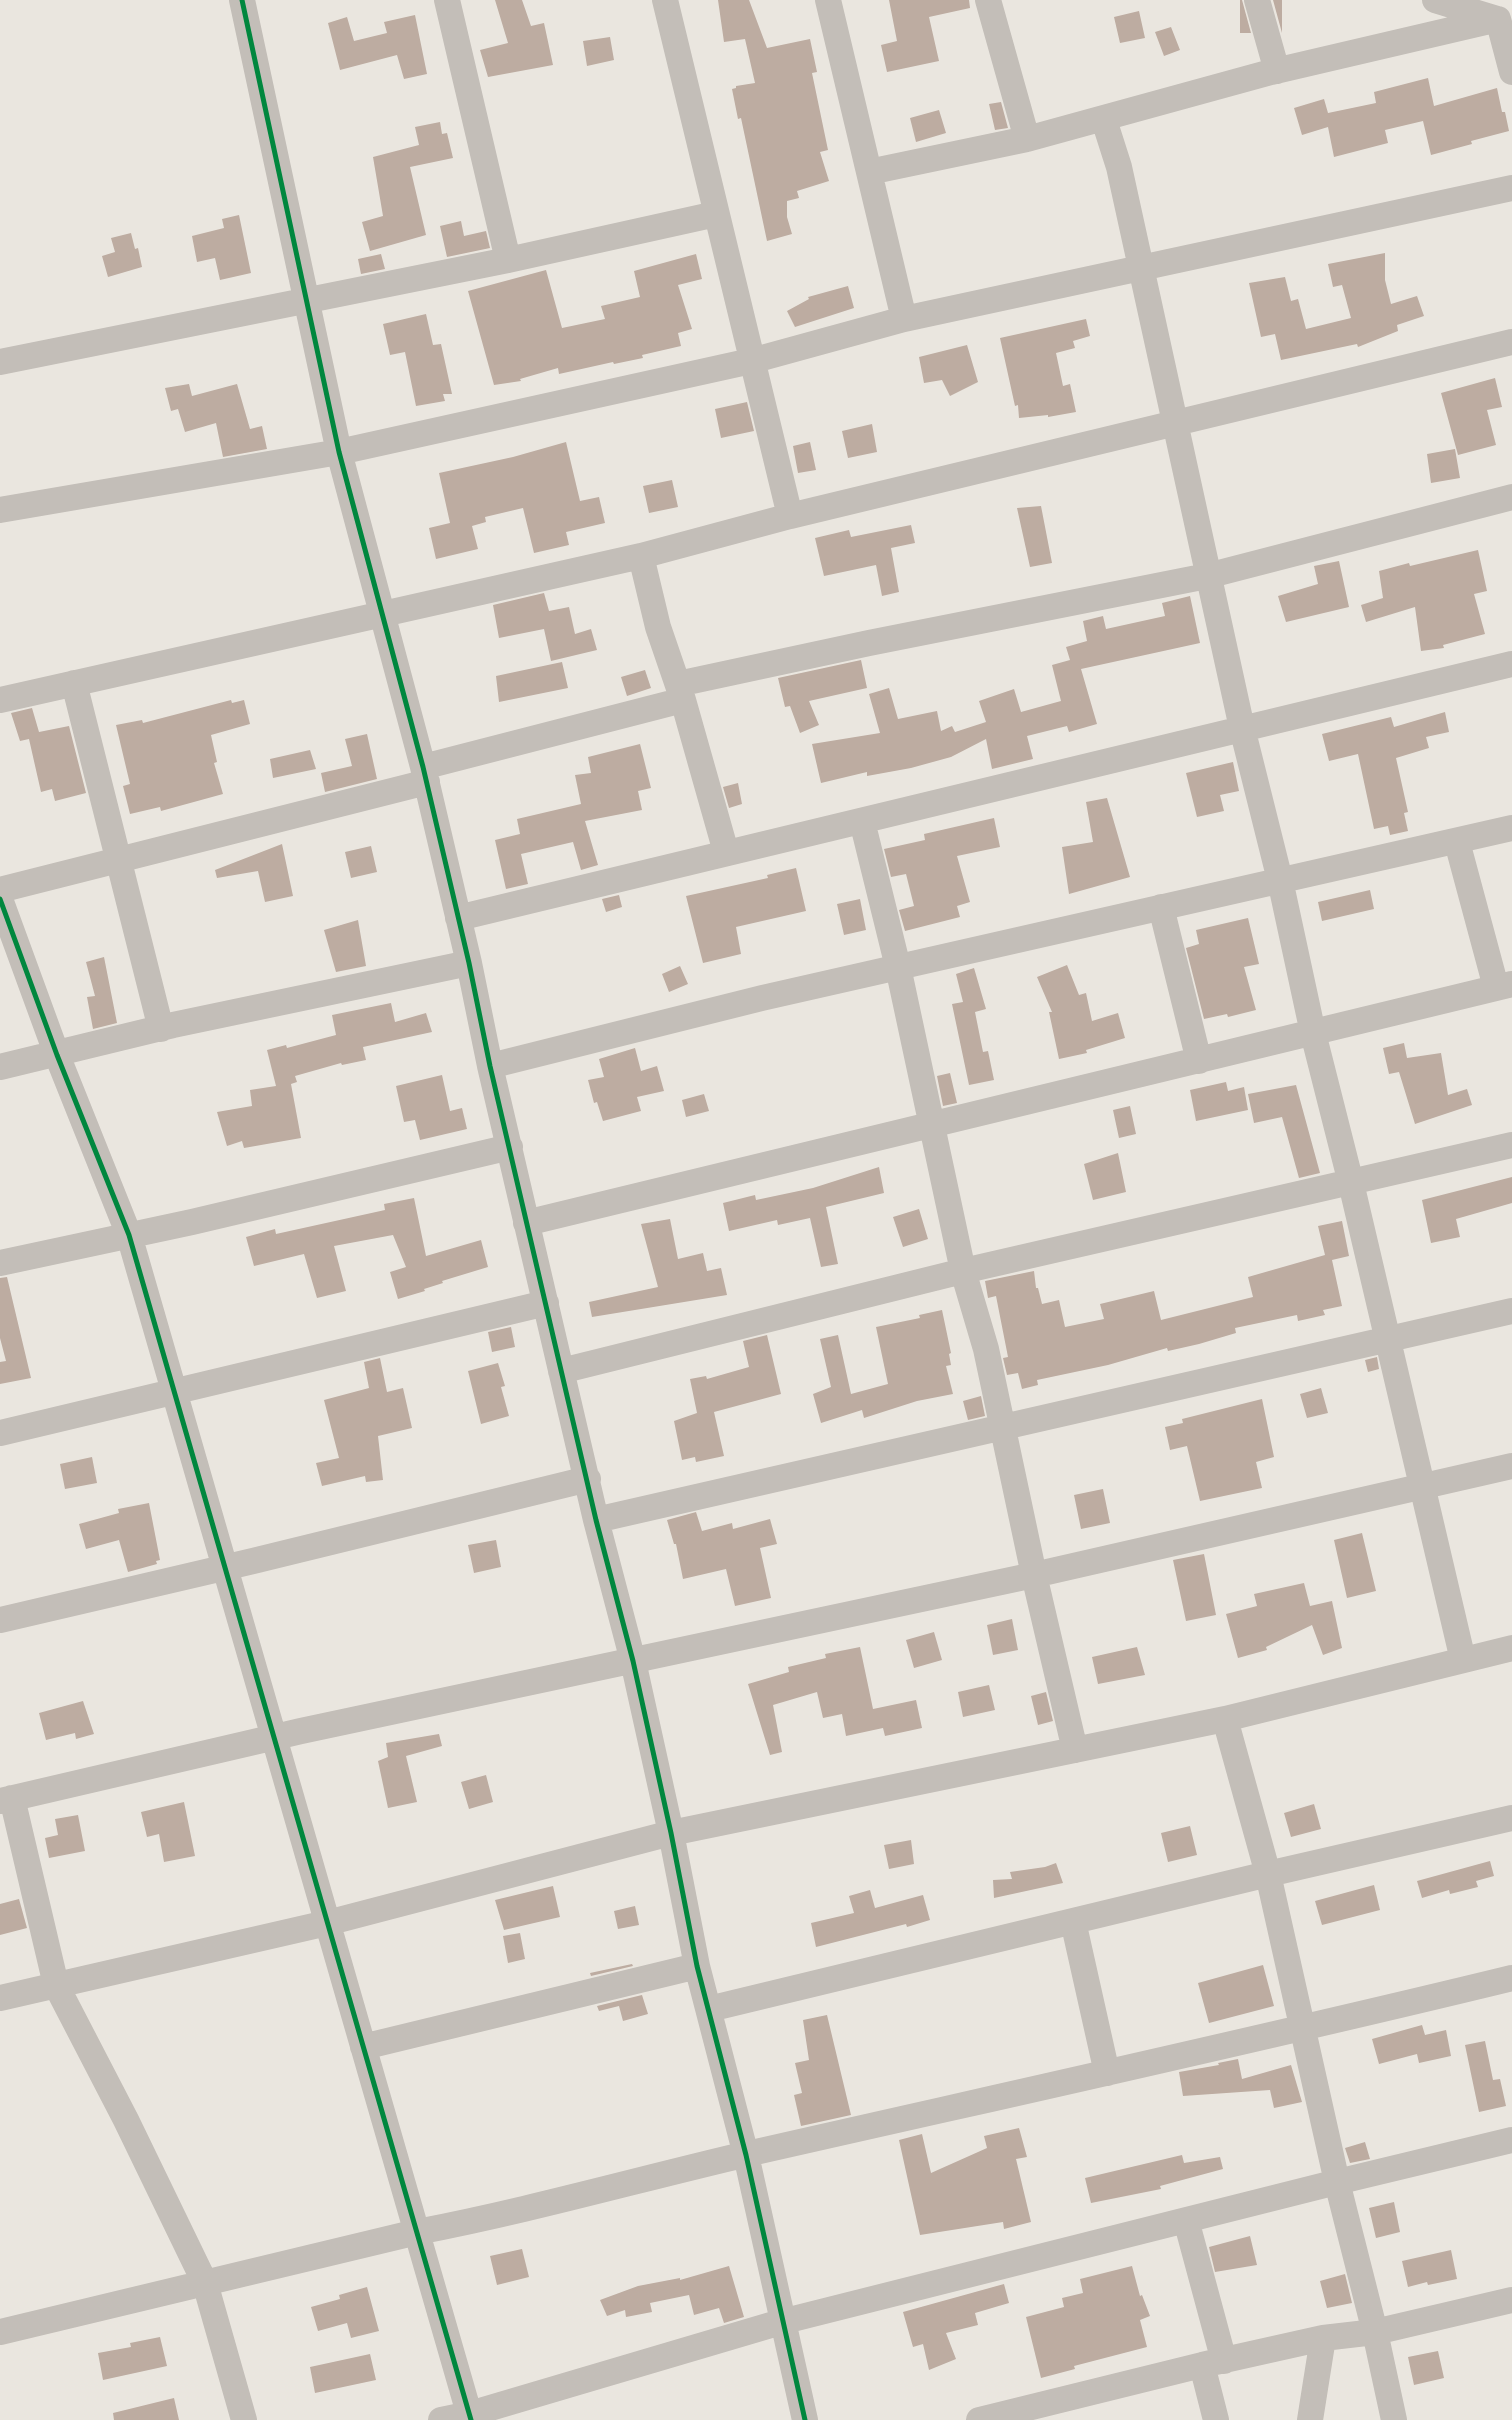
<!DOCTYPE html>
<style>
body{margin:0}
canvas{display:block;background:#eae6df}
</style>
<canvas width="1512" height="2420"></canvas>
<script>
const context = document.querySelector('canvas').getContext('2d');
context.lineJoin = 'round';
function paint(path, color) {
  context.fillStyle = color;
  context.fill(path, 'evenodd');
}
function stroke(path, color, width, dash) {
  context.strokeStyle = color;
  context.lineWidth = width;
  context.lineCap = dash ? 'butt' : 'round';
  context.setLineDash(dash || []);
  context.stroke(path);
}
paint(new Path2D(`
 M 495,0 L 522,0 L 531,26 L 544,23 L 553,65 L 488,77 L 480,50 L 508,43 Z
 M 718,0 L 749,0 L 767,48 L 810,39 L 817,72 L 812,73 L 828,150 L 820,152 L 829,181 L 797,191 L 799,198 L 787,201 L 787,217 L 792,234 L 767,241 L 741,118 L 738,119 L 732,89 L 736,88 L 736,86 L 755,83 L 745,39 L 724,42 Z
 M 889,0 L 969,0 L 970,8 L 929,17 L 939,61 L 887,72 L 881,45 L 897,41 Z
 M 1240,0 L 1242,0 L 1251,33 L 1240,33 Z
 M 1273,0 L 1282,0 L 1282,33 Z
 M 1139,11 L 1145,38 L 1120,43 L 1114,17 Z
 M 415,15 L 427,74 L 404,79 L 397,55 L 340,70 L 328,23 L 347,17 L 354,41 L 387,33 L 384,22 Z
 M 1171,27 L 1180,50 L 1164,56 L 1155,32 Z
 M 610,37 L 614,60 L 587,66 L 583,41 Z
 M 1428,78 L 1434,106 L 1497,88 L 1502,112 L 1505,112 L 1509,131 L 1471,141 L 1472,144 L 1431,155 L 1423,121 L 1385,130 L 1388,143 L 1334,157 L 1328,127 L 1302,135 L 1294,108 L 1324,99 L 1328,113 L 1376,103 L 1374,92 Z
 M 1001,102 L 1008,128 L 995,130 L 989,104 Z
 M 939,110 L 946,133 L 916,142 L 910,118 Z
 M 440,122 L 442,134 L 447,133 L 453,158 L 410,167 L 426,235 L 370,251 L 362,222 L 383,216 L 373,157 L 419,145 L 415,127 Z
 M 239,215 L 251,273 L 220,280 L 215,258 L 197,262 L 192,236 L 224,228 L 222,219 Z
 M 461,221 L 464,236 L 486,231 L 490,248 L 447,257 L 440,226 Z
 M 131,233 L 135,249 L 138,248 L 142,267 L 108,277 L 102,256 L 115,252 L 111,238 Z
 M 1385,253 L 1385,280 L 1391,304 L 1417,296 L 1424,316 L 1397,325 L 1398,331 L 1358,347 L 1357,344 L 1281,360 L 1275,334 L 1261,337 L 1249,283 L 1285,277 L 1291,301 L 1298,299 L 1306,329 L 1351,318 L 1342,285 L 1333,287 L 1328,264 Z
 M 381,254 L 385,269 L 361,274 L 358,259 Z
 M 696,254 L 702,279 L 678,285 L 692,329 L 678,333 L 681,346 L 642,355 L 643,358 L 614,364 L 613,362 L 559,374 L 558,368 L 520,379 L 521,381 L 494,385 L 468,291 L 546,270 L 562,328 L 605,319 L 601,306 L 640,297 L 634,271 Z
 M 848,286 L 854,308 L 795,327 L 787,311 L 809,299 L 808,297 Z
 M 426,314 L 433,345 L 441,344 L 452,394 L 443,394 L 445,401 L 416,406 L 405,352 L 390,355 L 383,324 Z
 M 1086,319 L 1090,336 L 1073,341 L 1075,348 L 1056,353 L 1063,386 L 1070,384 L 1076,412 L 1048,417 L 1048,415 L 1019,418 L 1018,405 L 1015,406 L 1000,338 Z
 M 967,345 L 978,382 L 950,396 L 942,380 L 924,383 L 919,357 Z
 M 1495,378 L 1502,407 L 1487,410 L 1496,445 L 1458,455 L 1441,393 Z
 M 189,384 L 192,396 L 237,384 L 250,429 L 262,426 L 267,449 L 223,457 L 216,423 L 185,432 L 178,409 L 171,411 L 165,388 Z
 M 747,402 L 754,431 L 721,438 L 715,409 Z
 M 872,424 L 877,452 L 848,458 L 842,431 Z
 M 566,442 L 580,501 L 599,497 L 605,523 L 566,532 L 569,545 L 534,553 L 523,508 L 485,517 L 486,522 L 472,526 L 478,549 L 436,559 L 429,528 L 450,523 L 439,473 L 513,457 Z
 M 810,442 L 816,470 L 798,473 L 793,446 Z
 M 1455,449 L 1460,478 L 1431,483 L 1427,454 Z
 M 672,480 L 678,507 L 649,513 L 643,486 Z
 M 1041,506 L 1052,563 L 1030,567 L 1017,508 Z
 M 911,525 L 915,543 L 891,548 L 899,592 L 882,596 L 876,565 L 824,576 L 815,538 L 849,530 L 851,537 Z
 M 1478,550 L 1487,591 L 1474,594 L 1485,634 L 1443,645 L 1444,648 L 1421,651 L 1415,607 L 1366,622 L 1361,605 L 1383,598 L 1379,571 L 1409,563 L 1410,566 Z
 M 1339,561 L 1349,607 L 1286,622 L 1278,596 L 1318,584 L 1314,566 Z
 M 544,593 L 549,611 L 569,607 L 575,634 L 591,629 L 597,650 L 551,661 L 544,629 L 499,638 L 493,605 Z
 M 1190,596 L 1200,643 L 1081,669 L 1097,724 L 1069,732 L 1067,726 L 1027,736 L 1033,759 L 992,769 L 986,739 L 951,757 L 911,768 L 867,776 L 867,772 L 821,783 L 812,744 L 880,733 L 869,694 L 889,688 L 898,719 L 937,711 L 941,731 L 952,726 L 955,732 L 986,722 L 979,701 L 1014,689 L 1021,712 L 1061,701 L 1052,665 L 1070,660 L 1066,647 L 1087,641 L 1083,621 L 1103,616 L 1106,629 L 1165,616 L 1162,603 Z
 M 861,660 L 867,688 L 809,701 L 819,725 L 800,733 L 790,706 L 785,707 L 778,678 Z
 M 562,662 L 568,688 L 499,702 L 496,676 Z
 M 645,670 L 651,688 L 627,696 L 621,677 Z
 M 231,700 L 232,703 L 244,700 L 250,724 L 211,735 L 217,762 L 214,763 L 223,794 L 161,811 L 160,807 L 130,814 L 123,786 L 130,784 L 116,725 L 142,720 L 143,723 Z
 M 32,708 L 39,732 L 69,726 L 86,793 L 55,801 L 52,789 L 41,792 L 29,739 L 20,741 L 11,713 Z
 M 1445,712 L 1449,732 L 1426,737 L 1429,748 L 1396,758 L 1408,812 L 1404,813 L 1408,831 L 1390,835 L 1388,826 L 1374,829 L 1358,754 L 1329,761 L 1322,734 L 1391,717 L 1394,727 Z
 M 367,734 L 377,779 L 325,792 L 321,773 L 352,766 L 345,739 Z
 M 640,744 L 651,788 L 638,791 L 642,810 L 585,821 L 598,865 L 581,870 L 573,842 L 521,854 L 528,884 L 506,889 L 495,840 L 520,834 L 517,819 L 581,804 L 575,775 L 591,773 L 588,757 Z
 M 310,750 L 316,769 L 273,778 L 270,759 Z
 M 1233,762 L 1239,791 L 1220,795 L 1224,811 L 1197,817 L 1186,773 Z
 M 738,783 L 742,804 L 729,808 L 723,787 Z
 M 1107,798 L 1130,877 L 1069,894 L 1062,847 L 1093,842 L 1086,802 Z
 M 994,818 L 1000,847 L 957,856 L 970,902 L 957,906 L 960,917 L 905,931 L 899,910 L 914,906 L 906,874 L 891,877 L 884,849 L 925,840 L 924,834 Z
 M 282,844 L 293,896 L 265,902 L 258,871 L 217,878 L 215,870 Z
 M 371,846 L 377,872 L 351,878 L 345,852 Z
 M 796,868 L 806,911 L 736,927 L 741,954 L 703,963 L 686,896 L 768,878 L 767,875 Z
 M 1370,890 L 1374,909 L 1322,921 L 1318,902 Z
 M 619,895 L 622,907 L 606,912 L 602,899 Z
 M 860,899 L 866,930 L 844,935 L 837,904 Z
 M 1248,918 L 1259,964 L 1244,967 L 1256,1010 L 1228,1017 L 1227,1014 L 1204,1019 L 1186,948 L 1199,944 L 1196,930 Z
 M 358,920 L 366,966 L 336,972 L 324,930 Z
 M 104,957 L 117,1023 L 93,1029 L 87,997 L 95,996 L 86,962 Z
 M 1067,965 L 1079,995 L 1086,993 L 1092,1021 L 1118,1013 L 1125,1038 L 1086,1050 L 1087,1053 L 1059,1059 L 1049,1012 L 1052,1012 L 1037,977 Z
 M 680,966 L 688,984 L 669,992 L 662,974 Z
 M 974,968 L 986,1009 L 975,1012 L 983,1052 L 988,1051 L 994,1080 L 969,1085 L 952,1004 L 963,1002 L 956,974 Z
 M 391,1003 L 395,1022 L 426,1013 L 432,1032 L 363,1047 L 366,1060 L 342,1065 L 341,1063 L 295,1076 L 297,1082 L 291,1084 L 301,1138 L 244,1148 L 242,1141 L 227,1146 L 217,1112 L 252,1106 L 250,1090 L 276,1086 L 267,1050 L 286,1045 L 287,1048 L 336,1035 L 332,1015 Z
 M 1404,1043 L 1407,1058 L 1441,1053 L 1448,1095 L 1467,1089 L 1472,1105 L 1415,1124 L 1399,1072 L 1389,1074 L 1383,1048 Z
 M 635,1048 L 641,1071 L 657,1066 L 664,1091 L 637,1097 L 641,1111 L 603,1121 L 597,1102 L 594,1103 L 588,1080 L 604,1077 L 599,1059 Z
 M 950,1073 L 957,1103 L 943,1106 L 937,1076 Z
 M 442,1075 L 450,1111 L 462,1108 L 467,1129 L 420,1140 L 415,1120 L 404,1122 L 396,1086 Z
 M 1226,1082 L 1228,1091 L 1244,1087 L 1248,1110 L 1196,1121 L 1190,1090 Z
 M 1296,1085 L 1320,1173 L 1299,1178 L 1282,1117 L 1254,1123 L 1248,1094 Z
 M 704,1094 L 709,1111 L 686,1117 L 682,1100 Z
 M 1130,1106 L 1136,1134 L 1119,1138 L 1113,1110 Z
 M 1118,1153 L 1126,1192 L 1093,1200 L 1084,1164 Z
 M 879,1167 L 884,1193 L 826,1207 L 838,1264 L 821,1267 L 810,1218 L 778,1225 L 777,1220 L 729,1231 L 723,1203 L 755,1195 L 756,1200 L 813,1188 Z
 M 1512,1177 L 1512,1203 L 1456,1219 L 1460,1237 L 1431,1243 L 1422,1200 Z
 M 414,1198 L 426,1256 L 481,1240 L 488,1267 L 442,1281 L 443,1283 L 424,1289 L 425,1291 L 398,1299 L 390,1272 L 406,1267 L 393,1235 L 334,1246 L 346,1291 L 317,1298 L 304,1254 L 254,1266 L 246,1237 L 275,1229 L 276,1234 L 385,1210 L 384,1204 Z
 M 919,1209 L 928,1239 L 903,1247 L 893,1217 Z
 M 670,1219 L 678,1259 L 703,1253 L 707,1271 L 721,1268 L 727,1295 L 592,1317 L 589,1302 L 658,1287 L 641,1224 Z
 M 1342,1221 L 1349,1256 L 1332,1260 L 1342,1306 L 1323,1310 L 1325,1315 L 1298,1321 L 1297,1315 L 1235,1328 L 1236,1333 L 1199,1344 L 1168,1351 L 1167,1348 L 1108,1365 L 1037,1380 L 1038,1385 L 1022,1389 L 1018,1373 L 1007,1375 L 1003,1358 L 1008,1357 L 996,1296 L 988,1298 L 985,1281 L 1034,1271 L 1036,1288 L 1038,1288 L 1042,1304 L 1059,1300 L 1065,1327 L 1104,1319 L 1100,1304 L 1154,1291 L 1161,1320 L 1253,1297 L 1248,1277 L 1325,1255 L 1318,1226 Z
 M 7,1277 L 31,1378 L 0,1384 L 0,1362 L 6,1361 L 0,1338 L 0,1278 Z
 M 942,1310 L 951,1353 L 949,1354 L 951,1365 L 946,1366 L 953,1394 L 917,1401 L 864,1418 L 862,1410 L 821,1423 L 813,1394 L 831,1387 L 820,1339 L 838,1335 L 851,1394 L 888,1384 L 876,1327 L 920,1318 L 919,1315 Z
 M 511,1327 L 515,1347 L 492,1352 L 488,1332 Z
 M 767,1335 L 781,1394 L 714,1412 L 724,1456 L 696,1462 L 695,1457 L 682,1460 L 674,1421 L 697,1413 L 690,1379 L 706,1376 L 707,1379 L 749,1367 L 743,1341 Z
 M 1377,1357 L 1379,1369 L 1368,1372 L 1365,1360 Z
 M 380,1358 L 387,1392 L 403,1388 L 412,1428 L 378,1436 L 383,1480 L 366,1482 L 365,1476 L 322,1486 L 316,1463 L 339,1458 L 324,1400 L 369,1388 L 364,1362 Z
 M 498,1363 L 505,1386 L 501,1387 L 509,1416 L 481,1424 L 468,1371 Z
 M 1321,1388 L 1328,1413 L 1307,1418 L 1300,1394 Z
 M 981,1396 L 985,1416 L 968,1420 L 963,1401 Z
 M 1262,1399 L 1274,1457 L 1256,1462 L 1262,1488 L 1200,1501 L 1187,1446 L 1170,1450 L 1165,1427 L 1183,1423 L 1182,1419 Z
 M 92,1457 L 97,1483 L 65,1489 L 60,1464 Z
 M 1103,1489 L 1110,1523 L 1081,1529 L 1074,1495 Z
 M 149,1503 L 160,1560 L 156,1561 L 157,1564 L 128,1572 L 119,1540 L 86,1549 L 79,1524 L 119,1513 L 118,1509 Z
 M 696,1512 L 702,1531 L 732,1523 L 733,1529 L 770,1519 L 777,1544 L 760,1548 L 771,1598 L 735,1606 L 726,1569 L 683,1579 L 676,1544 L 674,1544 L 667,1520 Z
 M 1362,1533 L 1376,1591 L 1347,1598 L 1334,1540 Z
 M 496,1540 L 501,1567 L 474,1573 L 468,1545 Z
 M 1204,1554 L 1216,1615 L 1186,1621 L 1173,1560 Z
 M 1304,1583 L 1310,1606 L 1332,1601 L 1342,1648 L 1323,1655 L 1312,1625 L 1266,1647 L 1267,1650 L 1238,1658 L 1226,1614 L 1257,1606 L 1254,1594 Z
 M 1012,1619 L 1018,1650 L 993,1655 L 987,1625 Z
 M 934,1632 L 942,1660 L 914,1668 L 906,1640 Z
 M 860,1647 L 873,1709 L 916,1700 L 922,1728 L 885,1736 L 883,1728 L 846,1736 L 842,1714 L 823,1718 L 817,1692 L 773,1705 L 782,1752 L 770,1755 L 748,1684 L 789,1672 L 788,1667 L 826,1658 L 825,1654 Z
 M 1137,1647 L 1145,1675 L 1098,1684 L 1092,1657 Z
 M 989,1685 L 995,1710 L 963,1717 L 958,1692 Z
 M 1046,1692 L 1053,1721 L 1038,1725 L 1031,1696 Z
 M 83,1701 L 94,1734 L 76,1739 L 75,1733 L 46,1740 L 39,1713 Z
 M 439,1734 L 442,1746 L 406,1756 L 417,1802 L 388,1808 L 378,1761 L 388,1757 L 386,1743 Z
 M 486,1775 L 493,1802 L 469,1809 L 461,1782 Z
 M 184,1802 L 195,1856 L 164,1862 L 159,1834 L 147,1837 L 141,1812 Z
 M 1314,1804 L 1321,1829 L 1291,1837 L 1284,1813 Z
 M 78,1815 L 85,1851 L 49,1858 L 45,1838 L 58,1835 L 55,1819 Z
 M 1190,1826 L 1197,1855 L 1168,1862 L 1161,1833 Z
 M 911,1840 L 914,1864 L 889,1869 L 884,1845 Z
 M 1490,1861 L 1494,1876 L 1476,1881 L 1478,1887 L 1450,1894 L 1449,1890 L 1422,1898 L 1417,1881 Z
 M 1056,1863 L 1063,1883 L 994,1898 L 993,1880 L 1012,1879 L 1010,1872 L 1045,1867 Z
 M 1374,1885 L 1380,1910 L 1322,1925 L 1315,1901 Z
 M 553,1886 L 560,1917 L 504,1930 L 495,1900 Z
 M 870,1890 L 875,1908 L 923,1895 L 930,1920 L 907,1927 L 906,1924 L 816,1947 L 811,1923 L 854,1913 L 849,1896 Z
 M 19,1899 L 27,1928 L 0,1935 L 0,1904 Z
 M 635,1906 L 639,1925 L 618,1929 L 614,1911 Z
 M 520,1933 L 525,1959 L 508,1963 L 503,1936 Z
 M 632,1964 L 633,1966 L 591,1976 L 590,1973 Z
 M 1263,1965 L 1274,2006 L 1209,2023 L 1198,1983 Z
 M 642,1995 L 648,2014 L 623,2021 L 619,2006 L 599,2011 L 597,2006 Z
 M 827,2015 L 851,2115 L 801,2126 L 794,2095 L 802,2093 L 795,2063 L 809,2060 L 803,2020 Z
 M 1422,2025 L 1425,2035 L 1446,2030 L 1451,2056 L 1419,2063 L 1417,2054 L 1379,2064 L 1372,2039 Z
 M 1485,2041 L 1493,2080 L 1500,2079 L 1506,2106 L 1479,2112 L 1465,2045 Z
 M 1238,2059 L 1242,2079 L 1291,2065 L 1302,2102 L 1274,2108 L 1270,2090 L 1183,2096 L 1179,2072 L 1219,2065 L 1218,2063 Z
 M 1019,2128 L 1027,2157 L 1016,2159 L 1031,2222 L 1004,2229 L 1003,2222 L 920,2235 L 899,2140 L 922,2134 L 931,2173 L 987,2148 L 984,2136 Z
 M 1365,2142 L 1370,2159 L 1350,2163 L 1345,2148 Z
 M 1182,2155 L 1184,2163 L 1220,2157 L 1223,2169 L 1160,2186 L 1161,2189 L 1091,2203 L 1085,2178 Z
 M 1394,2202 L 1400,2232 L 1376,2238 L 1369,2208 Z
 M 1250,2236 L 1257,2265 L 1215,2272 L 1209,2247 Z
 M 522,2249 L 529,2277 L 497,2285 L 490,2256 Z
 M 1451,2250 L 1457,2279 L 1428,2285 L 1427,2282 L 1408,2287 L 1402,2261 Z
 M 729,2266 L 744,2317 L 724,2323 L 719,2308 L 694,2315 L 689,2295 L 650,2303 L 652,2312 L 626,2317 L 625,2310 L 607,2316 L 600,2300 L 638,2286 L 680,2278 L 680,2280 Z
 M 1132,2266 L 1140,2296 L 1142,2295 L 1150,2316 L 1140,2320 L 1147,2347 L 1074,2366 L 1075,2369 L 1041,2378 L 1026,2317 L 1064,2307 L 1062,2298 L 1083,2293 L 1080,2279 Z
 M 1345,2274 L 1352,2303 L 1327,2308 L 1320,2281 Z
 M 1004,2284 L 1009,2303 L 975,2313 L 978,2325 L 946,2333 L 956,2359 L 929,2370 L 923,2344 L 913,2347 L 903,2312 Z
 M 367,2287 L 379,2331 L 351,2338 L 347,2323 L 318,2331 L 311,2307 L 340,2299 L 339,2295 Z
 M 160,2337 L 167,2366 L 103,2380 L 98,2353 L 131,2347 L 130,2343 Z
 M 1438,2351 L 1444,2378 L 1414,2385 L 1408,2357 Z
 M 370,2354 L 376,2380 L 315,2393 L 310,2367 Z
 M 174,2398 L 179,2420 L 114,2420 L 113,2413 Z`), '#bdaca1');
stroke(new Path2D(`
 M 242,0 L 339,452 L 423,767 L 469,963 L 490,1066 L 596,1520 L 633,1661 L 671,1833 L 697,1966 L 746,2155 L 805,2420
 M 447,0 L 508,260
 M 665,0 L 790,516
 M 828,0 L 904,319
 M 1257,0 L 1277,71
 M 1435,0 L 1497,19
 M 1104,120 L 1119,167 L 1242,728 L 1280,880 L 1313,1033 L 1351,1183 L 1463,1660
 M 1027,139 L 1271,72 L 1498,19 L 1512,72
 M 869,172 L 1027,139 L 988,0
 M 0,362 L 508,260 L 716,214
 M 0,510 L 339,452 L 751,361 L 904,319 L 1512,188
 M 641,556 L 658,627 L 683,700 L 726,852
 M 74,683 L 161,1029
 M 678,684 L 869,643 L 1207,576 L 1512,497
 M 0,700 L 641,556 L 790,516 L 1512,342
 M 423,767 L 683,700
 M 862,821 L 898,967 L 963,1271 L 986,1349 L 1034,1575 L 1075,1750
 M 1457,842 L 1496,987
 M 0,890 L 427,782
 M 0,899 L 57,1055 L 129,1235 L 471,2420
 M 1161,907 L 1199,1061
 M 458,918 L 1512,664
 M 490,1066 L 762,998 L 1512,828
 M 0,1067 L 173,1025 L 469,963
 M 526,1223 L 1512,984
 M 0,1263 L 192,1222 L 510,1147
 M 561,1371 L 963,1271 L 1512,1145
 M 0,1433 L 546,1303
 M 596,1520 L 1512,1311
 M 0,1620 L 253,1561 L 588,1479
 M 1225,1719 L 1268,1874 L 1337,2182 L 1375,2332 L 1394,2420
 M 12,1798 L 56,1985 L 126,2120 L 205,2283 L 244,2420
 M 0,1801 L 301,1731 L 1034,1575 L 1512,1466
 M 1073,1921 L 1107,2073
 M 0,1998 L 327,1923 L 671,1833 L 1225,1719 L 1512,1648
 M 709,2009 L 1268,1874 L 1512,1818
 M 363,2047 L 697,1966
 M 1186,2220 L 1224,2361
 M 0,2332 L 417,2232 C 527,2211 636,2180 747,2154 C 1002,2096 1258,2040 1512,1978
 M 1202,2365 L 1216,2420
 M 441,2420 L 470,2414 L 781,2322 L 1337,2182 L 1512,2140
 M 979,2420 L 1202,2365 L 1323,2338 L 1375,2332 L 1512,2300
 M 1310,2420 L 1323,2338`), '#c3beb8', 26);
stroke(new Path2D(`
 M 242,0 L 339,452 L 423,767 L 469,963 L 490,1066 L 596,1520 L 633,1661 L 671,1833 L 697,1966 L 746,2155 L 805,2420
 M 0,899 L 57,1055 L 129,1235 L 471,2420`), '#00873e', 5);
</script>
